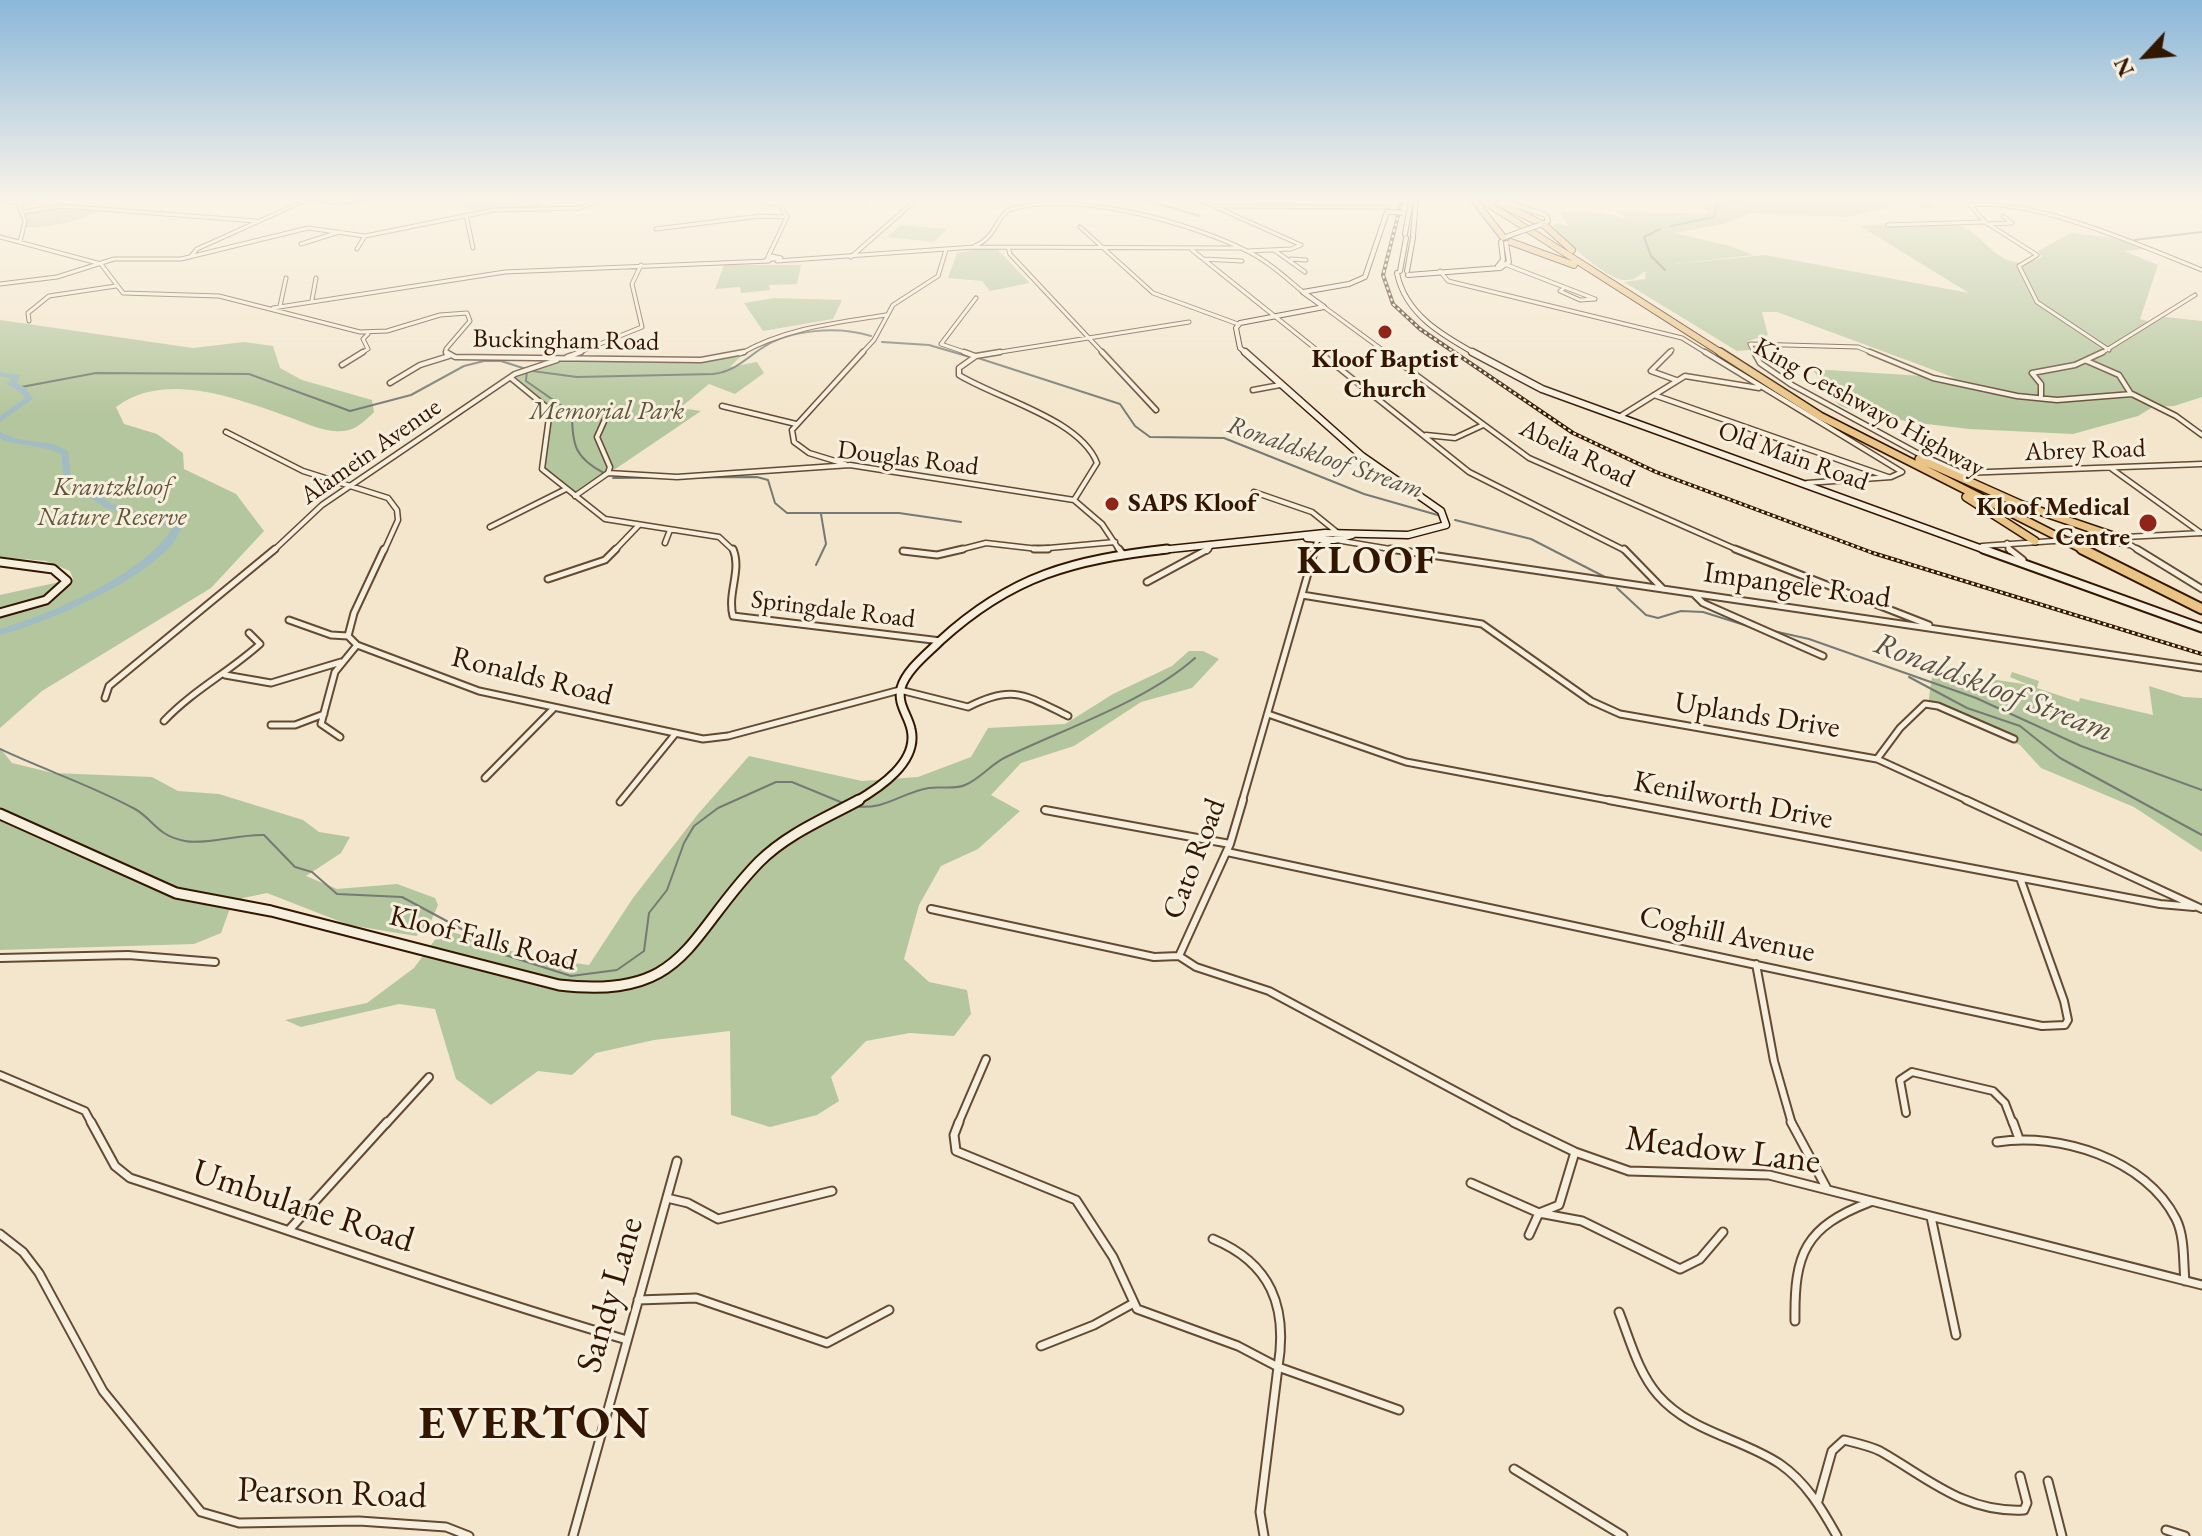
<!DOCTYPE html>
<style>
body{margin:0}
#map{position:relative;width:2202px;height:1536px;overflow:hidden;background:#f3e6cc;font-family:"EB Garamond",serif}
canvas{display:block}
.north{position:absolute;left:2106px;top:16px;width:80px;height:80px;-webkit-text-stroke:6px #f7efde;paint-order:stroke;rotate:244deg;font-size:22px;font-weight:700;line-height:32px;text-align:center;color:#331600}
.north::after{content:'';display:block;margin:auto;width:28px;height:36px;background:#331600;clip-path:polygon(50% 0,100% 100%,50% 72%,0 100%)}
</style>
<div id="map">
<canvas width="2202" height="1536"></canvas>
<div class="north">N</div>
</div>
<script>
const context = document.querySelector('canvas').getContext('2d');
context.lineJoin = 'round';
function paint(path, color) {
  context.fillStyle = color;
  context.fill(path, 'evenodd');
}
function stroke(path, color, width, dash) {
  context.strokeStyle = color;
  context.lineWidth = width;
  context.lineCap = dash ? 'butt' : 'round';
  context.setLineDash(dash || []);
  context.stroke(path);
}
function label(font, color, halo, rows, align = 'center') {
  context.font = font + ' "EB Garamond",serif';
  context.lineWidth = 6;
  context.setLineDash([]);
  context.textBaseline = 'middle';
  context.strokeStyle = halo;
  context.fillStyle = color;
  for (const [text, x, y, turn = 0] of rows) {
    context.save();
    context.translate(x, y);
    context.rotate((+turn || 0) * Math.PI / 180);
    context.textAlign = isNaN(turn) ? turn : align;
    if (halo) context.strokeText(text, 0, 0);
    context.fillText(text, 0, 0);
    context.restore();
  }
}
paint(new Path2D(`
 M 446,200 L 541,200 L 543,207 L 474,212 Z
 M 1722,200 L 1928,200 L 1937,208 L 1891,207 L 1845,217 L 1750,213 L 1724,224 L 1674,233 L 1730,246 L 1753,255 L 1665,265 L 1765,255 L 1969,293 L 1860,226 C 1881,225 1937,219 1955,224 C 1991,234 1995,277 2042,257 L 2038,251 L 2071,233 L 2114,238 L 2146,249 L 2124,251 L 2158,265 L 2140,319 L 2154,323 L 2165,317 L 2202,321 L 2202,397 L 2174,406 L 2153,407 L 2138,416 L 2073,434 L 1969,429 L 1910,422 L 1846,408 L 1839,405 L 1812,369 L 1955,378 L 1777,312 L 1762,312 L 1768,335 L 1748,341 L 1750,350 L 1737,351 L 1624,282 L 1645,279 L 1646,271 C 1638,275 1636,281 1624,280 C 1605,279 1565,240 1552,226 L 1559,223 L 1569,227 L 1560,212 L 1596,212 L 1628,219 L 1616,211 L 1708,214 L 1703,206 Z
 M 58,206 L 105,209 C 78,220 55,228 26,227 L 25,214 Z
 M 901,225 L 947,229 L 934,242 L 887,237 Z
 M 978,249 L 997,249 L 1030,283 L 990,291 L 982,281 L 948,278 L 957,253 Z
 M 724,265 L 801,265 L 797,284 L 769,285 L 770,290 L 741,293 L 740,287 L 715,289 Z
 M 774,298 L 842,300 L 833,319 L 763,331 L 744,303 Z
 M 0,320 L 193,348 L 244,342 L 273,346 L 280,368 L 302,380 L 372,400 L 374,412 C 367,419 359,427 349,430 C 329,435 308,424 289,417 C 237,399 166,370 116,407 L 124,424 L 157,434 L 183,453 L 184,469 L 236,494 L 264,531 L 211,588 L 42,691 L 0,728 L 0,595 L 73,579 L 70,571 L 46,561 L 0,557 Z
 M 741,356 L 730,367 L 757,362 L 764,373 L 735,394 L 709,384 L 680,408 L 701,411 L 577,495 L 543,468 L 554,409 L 514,376 L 565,358 L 694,362 Z
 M 1189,651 L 1203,651 L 1219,659 L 1192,688 L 1141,702 L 1074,746 L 1021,763 L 991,795 L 1020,811 L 978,849 L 941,866 L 919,905 L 904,959 L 929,982 L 967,990 L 971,1014 L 954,1036 L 910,1033 L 866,1041 L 831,1077 L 839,1101 L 817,1115 L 770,1127 L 731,1115 L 730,1031 L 654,1040 L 596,1053 L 572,1075 L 538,1071 L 491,1105 L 456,1079 L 435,1009 L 399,1004 L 301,1027 L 285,1020 L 367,1003 L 414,968 L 443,929 L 530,957 L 589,965 L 633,898 L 698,814 L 749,756 L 862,781 L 918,777 L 971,757 L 988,728 L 1065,724 L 1113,694 L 1172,666 Z
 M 1934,662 L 1978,677 L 2029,685 L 2010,677 L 2012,672 L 2039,681 L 2037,688 L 2079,702 L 2080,698 L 2153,715 L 2149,686 L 2184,697 L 2202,698 L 2202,852 L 2134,807 L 2041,768 L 2020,745 L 1928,705 Z
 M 0,748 L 12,763 L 53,773 L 152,777 L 178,791 L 219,794 L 303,820 L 319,832 L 350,837 L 341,853 L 306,876 L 337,889 L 397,884 L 435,898 L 438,905 L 427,930 L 416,936 L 349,925 L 267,893 L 243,898 L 229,911 L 221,933 L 194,944 L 0,950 Z`), '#b4c69d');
stroke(new Path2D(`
 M 310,200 L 333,204 L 375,200
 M 578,200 L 583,202
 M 1144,200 L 1200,216
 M 1671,226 L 1714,217 L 1716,206 L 1726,203 L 1802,200
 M 1660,229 L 1644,237 L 1651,256 L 1665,270
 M 2134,240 L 2202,232
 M 882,342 L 929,345 L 970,357
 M 978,358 L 1120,404 L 1135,426 L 1150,437 L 1224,438 L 1364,494 L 1441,516
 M 527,370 L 526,381 L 572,413 C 572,445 575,458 604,473
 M 16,388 L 96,373 L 249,374 L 350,411 L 411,395 L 464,366 L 484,361 L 501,361 L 532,371 L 577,377 L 713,374 C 735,371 744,360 762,348 C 791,329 838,326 871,336
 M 613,478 L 757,477 L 768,480 L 775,503 L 787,513 L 899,513 L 961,522
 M 1455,520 L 1531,539 L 1605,577
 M 816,565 L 826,544 L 821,514
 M 1617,588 L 1646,615 L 1658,618 L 1681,611 L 1703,612 L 1754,628
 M 1769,630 L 1809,639 L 1976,698 L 2081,746 L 2202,790
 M 1909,677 L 1967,708 L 2020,726 L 2060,758 L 2202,835
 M 0,749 C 44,770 91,785 135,809 C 153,819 157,836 185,841 C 205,845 240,834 264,835 L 295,867 L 312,872 L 337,894 L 402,897 L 469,933 L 501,940 L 505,955 L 571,976 L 617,970 L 644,951 L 649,913 L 667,890 L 684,843 L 694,826 L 718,808 L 776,782 L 792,782 L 843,803
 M 853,806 C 886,811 899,793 929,788 C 940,786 955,790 965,785 C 980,779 991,764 1006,757 C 1064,729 1147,701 1195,658`), '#757a74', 2);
paint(new Path2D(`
 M 0,372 L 19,375 L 20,377 L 16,383 L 26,388 L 33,399 L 0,422 L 0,416 L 25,398 L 20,392 L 7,384 L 11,378 L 0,376 Z
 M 0,432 L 17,439 L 53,444 L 68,451 L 71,477 L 112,504 L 180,525 L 182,527 C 179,532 176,539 173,543 C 143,581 47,623 0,635 L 0,629 C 49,615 147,573 172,528 L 106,508 L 64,480 L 61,454 L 48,449 L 5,441 L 0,438 Z`), '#a1bcc2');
const streetFar4 = new Path2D(`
 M 0,200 L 20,203
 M 759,200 L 780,205 L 787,217 L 768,257
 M 862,200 L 865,201
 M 1200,200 L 1301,245 L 1291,249 L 1248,251
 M 1213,206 L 1389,207
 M 22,212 L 61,206 L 256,221
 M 466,215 L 473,248
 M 1990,224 L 2012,223 L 2003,216
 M 1888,225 L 1984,222
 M 1080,227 L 1153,293 L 1238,324
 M 656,229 L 760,216 L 787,217
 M 0,237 L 101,264 L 123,293 L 219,296 L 360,332 L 387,331 L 440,315 L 467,313 L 470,321 L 446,349 L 446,354
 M 20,242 L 25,221 L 19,206 L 30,200
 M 301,244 L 339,232
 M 975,246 C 998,236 996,214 1012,209 C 1074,190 1193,223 1249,252 C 1269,262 1286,278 1303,292
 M 1008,247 L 1010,254 L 1104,354
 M 357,249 L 365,236
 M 1192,250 L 1322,354
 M 1274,250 L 1305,272
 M 191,256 L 197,249 L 306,200
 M 772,256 L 781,258 L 766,260 Z
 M 851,257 L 916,200
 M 1203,259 L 1242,261
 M 1291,259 L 1306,260
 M 777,261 L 974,247 L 1239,248
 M 1502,263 L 1595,299
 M 1440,271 L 1448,281 L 1682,338 L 1708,354
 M 0,284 L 57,277 L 114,259 L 181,259 L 308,228 L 365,236 L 494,210 L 579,208 L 600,200
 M 1563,289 L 1560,291 L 1580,300 L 1595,299
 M 312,300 L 316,278
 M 280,306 L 286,278
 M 1324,307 L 1388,354
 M 273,308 L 505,272 L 769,261
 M 29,321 L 28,313 L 49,296 L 116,286
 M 2109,350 L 2037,302 L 2019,266 L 2037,255 L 1985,222 L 1970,205 C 2033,198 2142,246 2202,270
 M 360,354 L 368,349 L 363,339 L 368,334
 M 575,354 L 642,327 L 632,284 L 641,265
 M 740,354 C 786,328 834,323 886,315
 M 861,354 L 874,340 L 893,305 L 938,276 L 946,250
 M 970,354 L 941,344 L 976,298
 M 988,354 L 1189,322
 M 1668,354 L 1672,350
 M 1755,354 L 1750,344 L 1858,347 L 1875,354
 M 2100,354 L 2195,295`);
const streetFar3 = new Path2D(`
 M 446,352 L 455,357 L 701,360 L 744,352
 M 964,352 L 975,356
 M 1000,352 L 976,356 L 959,368 L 959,375 C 998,399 1080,419 1097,463 L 1074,500
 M 1102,352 L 1156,410
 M 1319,352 L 1469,472 L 1626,551
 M 1385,352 L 1529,458 L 1740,551
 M 1670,352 L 1651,371 L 1676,380
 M 1705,352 L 1902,472 L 1891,477 L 1807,483
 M 1754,352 L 1760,363 L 1792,385 L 1919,454 L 1962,473 L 2202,464
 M 1870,352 L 1933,378 L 2017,396 L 2057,400 L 2132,394 L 2176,416 L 2202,435
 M 567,357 L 581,352
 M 2087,361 L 2119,375 L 2131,394
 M 342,365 L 363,352
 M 511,378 L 550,410 L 542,469 L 605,519 L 719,537 L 734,551
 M 390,383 L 420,365 L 449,356
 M 1253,390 L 1280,385
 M 1654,395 L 1888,477
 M 2041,396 L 2041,384 L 2032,373 L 2075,365 L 2103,352
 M 722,406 L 796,424
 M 606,417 L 597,437 L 610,467 L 608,473
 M 1619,417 L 1685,376 L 1759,388
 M 226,432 L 303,471 L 388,498 L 397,510 L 398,520 L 384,551
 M 1426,435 L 1455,438 L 1481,426
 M 845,464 L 809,453 L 794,442 L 792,430 L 863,352
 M 2112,469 L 2201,533
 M 1254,492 L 1312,512 L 1338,533
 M 575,496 L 608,473 L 677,477 L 850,465 L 1074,500 L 1102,524 L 1120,551
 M 490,527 L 566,489
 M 2087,539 L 2202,533
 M 2121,539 L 2140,551
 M 1336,540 L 1402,551
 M 2104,540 L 2129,545
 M 665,543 L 670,530
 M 2007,543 L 2010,551
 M 1982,546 L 2053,541
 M 273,551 L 322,505 L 515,374 L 557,360
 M 614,551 L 638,526
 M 955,551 L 986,543 L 1038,549 L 1115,542
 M 1207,551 L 1212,544
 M 1314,551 L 1318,538`);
const streetFar2 = new Path2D(`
 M 384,549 L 354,613 L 348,636 L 357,645 L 479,691 L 703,739 L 728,736 L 900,690 L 968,707 C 1013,684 1025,695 1068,716
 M 733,549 C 742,570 727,593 733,616 L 941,641
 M 1034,549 L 1048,549
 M 1119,549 L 1122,553
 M 1390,549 L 2202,668
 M 1624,549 L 1663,589
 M 1735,549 L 1929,625
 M 2009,549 L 2023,560
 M 2137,549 L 2202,589
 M 903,551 L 937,555 L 963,549
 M 548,579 L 605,560 L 616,549
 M 1147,582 L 1208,549
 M 1302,595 L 1482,624 L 1591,701 L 1620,714 L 1877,759 L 1971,802
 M 1695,595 L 1703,603 L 1823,656
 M 289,620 L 331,635 L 348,636
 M 225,675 L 271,683 L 341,662
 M 105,698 L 109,686 L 275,549
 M 1268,714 L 1406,762 L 1619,802
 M 164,721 C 192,691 229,672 260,644 L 249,633
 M 271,725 L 295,725 L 324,714
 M 340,737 L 321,724 L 335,672 L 357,645
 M 1877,759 L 1900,728 L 1925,704 L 1938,706 L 2014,739
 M 485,778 L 553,709
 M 620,802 L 676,733
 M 1242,802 L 1315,549`);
const streetFar1 = new Path2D(`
 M 1609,800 L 2160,904 L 2194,907
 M 1966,800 L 2202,909
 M 1045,810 L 1230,844
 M 1227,852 L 2042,1026 L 2065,1025 L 2068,1020 L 2064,1001 L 2020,878
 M 931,909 L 1154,957 L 1179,956 L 1230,844 L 1243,800
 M 1179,956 L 1196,967 L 1269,991 L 1517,1124
 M 0,958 L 128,955 L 215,962
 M 1756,964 L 1774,1061 L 1792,1124
 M 0,1075 L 85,1111 L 92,1124
 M 1906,1113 L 1900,1080 L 1912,1072 L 1993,1091 L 2005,1103 L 2013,1124
 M 386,1124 L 429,1077
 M 958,1124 L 986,1059`);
const street = new Path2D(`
 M 91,1122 L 115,1166 L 130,1178 C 296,1232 460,1291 627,1340
 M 959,1122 L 954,1135 L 956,1151 L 1076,1200 L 1113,1257 L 1137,1309 L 1238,1346 L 1278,1367 L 1260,1512 L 1264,1536
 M 1513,1122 L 1575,1152 L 1629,1171 L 1769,1175 L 2202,1285
 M 1791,1122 L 1826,1187
 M 2013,1122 L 2018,1136
 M 1997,1142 C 2059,1132 2146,1159 2176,1219 C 2185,1237 2183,1262 2185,1281
 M 1471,1183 L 1539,1213 L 1582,1221 L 1680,1269 L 1700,1259 L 1723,1232
 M 667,1198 L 688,1203 L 718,1219 L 832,1191
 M 1931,1217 L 1956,1335
 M 289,1230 L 387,1122
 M 0,1234 L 23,1252 L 39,1273 L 103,1391 L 201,1512 L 239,1523 L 359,1521 L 446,1527 L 469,1536
 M 1529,1235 L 1539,1213 L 1559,1205 L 1575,1152
 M 1213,1239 C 1271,1263 1288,1307 1278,1367 L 1399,1410
 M 638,1300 L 696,1298 L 827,1343 L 889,1310
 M 1619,1312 C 1630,1340 1638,1372 1658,1395 C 1690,1432 1741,1438 1780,1464 C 1806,1482 1822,1509 1837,1536
 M 1795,1321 C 1794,1253 1805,1227 1870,1202
 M 1041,1346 L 1094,1325 L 1132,1304
 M 1514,1469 L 1623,1536
 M 2048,1481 L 2062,1536
 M 1818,1501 L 1832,1451 L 1844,1440 C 1856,1443 1870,1446 1880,1451 C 1928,1478 1964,1513 2024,1510 L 2027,1503 L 2020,1476
 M 2166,1530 L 2185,1536
 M 573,1536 L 677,1161`);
const secondaryFar3 = new Path2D(`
 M 1499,200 L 1546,215 L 1548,221 L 1540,225
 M 1405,234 L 1411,200
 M 1413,235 L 1416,200
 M 1503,238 L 1519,232
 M 1498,266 L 1503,260 L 1501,242
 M 1400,271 L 1406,238
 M 1407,271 L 1413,238
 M 1397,273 C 1405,314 1442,335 1476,354
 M 1408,275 L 1500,268 L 1509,262 L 1506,243
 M 1303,292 L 1349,284 L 1365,277 L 1387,212 L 1393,212
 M 1303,292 L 1324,307
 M 1247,354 L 1240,348 L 1236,328 L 1240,323 L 1324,307`);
const secondaryFar2 = new Path2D(`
 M 1472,352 L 1542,389 L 1988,551
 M 1307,538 L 1334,540 L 1352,535
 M 1315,549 L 1329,541
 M 1151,551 L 1325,533 L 1408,535 L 1446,525 L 1441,511 L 1362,456 L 1245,352`);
const secondaryFar1 = new Path2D(`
 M 1983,549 L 2202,628
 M 0,562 L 53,569 L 67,581 L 46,600 L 0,613
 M 855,802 C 879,788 919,762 911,729 C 908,715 897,704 901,688 C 906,670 927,654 940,641 C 1012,575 1073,560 1167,549`);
const secondary = new Path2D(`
 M 0,814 L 176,893 L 271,911 L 559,985 C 687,1000 686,937 759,862 C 787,834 824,819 859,800`);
const highwayFar2 = new Path2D(`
 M 1474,200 L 1503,237
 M 1482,200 L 1723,354
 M 1499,203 L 1544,225 L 1572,250
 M 1511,242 L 1574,265`);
const highwayFar1 = new Path2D(`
 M 1720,352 L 1820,416 L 2086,551
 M 1919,459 L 2022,505 L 2116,537
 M 1966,497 L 2035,541`);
const highway = new Path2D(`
 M 2082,549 L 2202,609`);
stroke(streetFar4, '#634a33', 5);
stroke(streetFar3, '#634a33', 7);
stroke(streetFar2, '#634a33', 9);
stroke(streetFar1, '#634a33', 10);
stroke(street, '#634a33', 11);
stroke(secondaryFar3, '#331600', 6);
stroke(secondaryFar2, '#331600', 9);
stroke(secondaryFar1, '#331600', 11);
stroke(secondary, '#331600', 13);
stroke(highwayFar2, '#331600', 8);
stroke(highwayFar1, '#331600', 10);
stroke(highway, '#331600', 13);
stroke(streetFar4, '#f7efde', 3);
stroke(streetFar3, '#f7efde', 4);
stroke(streetFar2, '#f7efde', 5);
stroke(streetFar1, '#f7efde', 6);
stroke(street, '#f7efde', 7);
stroke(secondaryFar3, '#f7efde', 4);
stroke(secondaryFar2, '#f7efde', 6);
stroke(secondaryFar1, '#f7efde', 7);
stroke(secondary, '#f7efde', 9);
stroke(highwayFar2, '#eac386', 6);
stroke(highwayFar1, '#eac386', 7);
stroke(highway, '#eac386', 9);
const rail = new Path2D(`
 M 1402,200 L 1383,275 L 1393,304 L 1420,329 L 1573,433 L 1656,472 L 1873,553 L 2202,654`);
stroke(rail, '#331600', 4);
stroke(rail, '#f7efde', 2, [3]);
const streetBridge = new Path2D(`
 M 2053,541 L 2087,539`);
const secondaryBridge = new Path2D(`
 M 1393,212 L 1403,213
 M 1519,232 L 1540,225`);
stroke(streetBridge, '#634a33', 7, []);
stroke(secondaryBridge, '#331600', 6, []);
stroke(streetBridge, '#f7efde', 4);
stroke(secondaryBridge, '#f7efde', 4);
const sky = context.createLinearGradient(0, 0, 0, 415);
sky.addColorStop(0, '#8bb7d9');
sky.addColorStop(0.48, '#faf4e8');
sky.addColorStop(1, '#faf4e800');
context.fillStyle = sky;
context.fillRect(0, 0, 2202, 415);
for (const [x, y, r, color] of [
 [1385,332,8,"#8f2418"],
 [1112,504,8,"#8f2418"],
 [2148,523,10,"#8f2418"]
]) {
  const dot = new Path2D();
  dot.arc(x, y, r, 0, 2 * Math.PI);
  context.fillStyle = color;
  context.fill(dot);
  stroke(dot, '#f7efde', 3);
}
label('26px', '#331600', '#f7efde', [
 ["Buckingham Road",566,341,1],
 ["King Cetshwayo Highway",1869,408,29],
 ["Abrey Road",2085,451,-2],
 ["Alamein Avenue",371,452,-35],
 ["Abelia Road",1577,454,26],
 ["Old Main Road",1793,457,20],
 ["Douglas Road",908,459,7],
 ["Springdale Road",833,610,7]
]);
label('bold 26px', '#331600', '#f7efde', [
 ["Kloof Baptist",1385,360],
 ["Church",1385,390],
 ["SAPS Kloof",1128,504,"left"],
 ["Kloof Medical",2130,508,"right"],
 ["Centre",2130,538,"right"]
]);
label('italic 26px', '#605437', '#f7efde', [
 ["Memorial Park",607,412],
 ["Krantzkloof",112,488],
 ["Nature Reserve",112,518]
]);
label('italic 26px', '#5a5044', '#f7efde', [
 ["Ronaldskloof Stream",1325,458,19]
]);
label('30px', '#331600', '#f7efde', [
 ["Impangele Road",1797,586,8],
 ["Ronalds Road",532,677,14],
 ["Uplands Drive",1757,716,9],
 ["Kenilworth Drive",1733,801,11],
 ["Cato Road",1195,859,-69],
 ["Coghill Avenue",1727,935,12],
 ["Kloof Falls Road",483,939,14]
]);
label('italic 32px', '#5a5044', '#f7efde', [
 ["Ronaldskloof Stream",1993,688,21]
]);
label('36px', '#331600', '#f7efde', [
 ["Meadow Lane",1723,1151,7],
 ["Umbulane Road",303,1207,18],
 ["Sandy Lane",611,1295,-74],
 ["Pearson Road",332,1494,2]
]);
context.letterSpacing = '2px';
label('bold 38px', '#331600', '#f7efde', [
 ["KLOOF",1367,563]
]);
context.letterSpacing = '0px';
context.letterSpacing = '2px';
label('bold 46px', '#331600', '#f7efde', [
 ["EVERTON",535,1425]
]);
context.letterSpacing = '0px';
</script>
